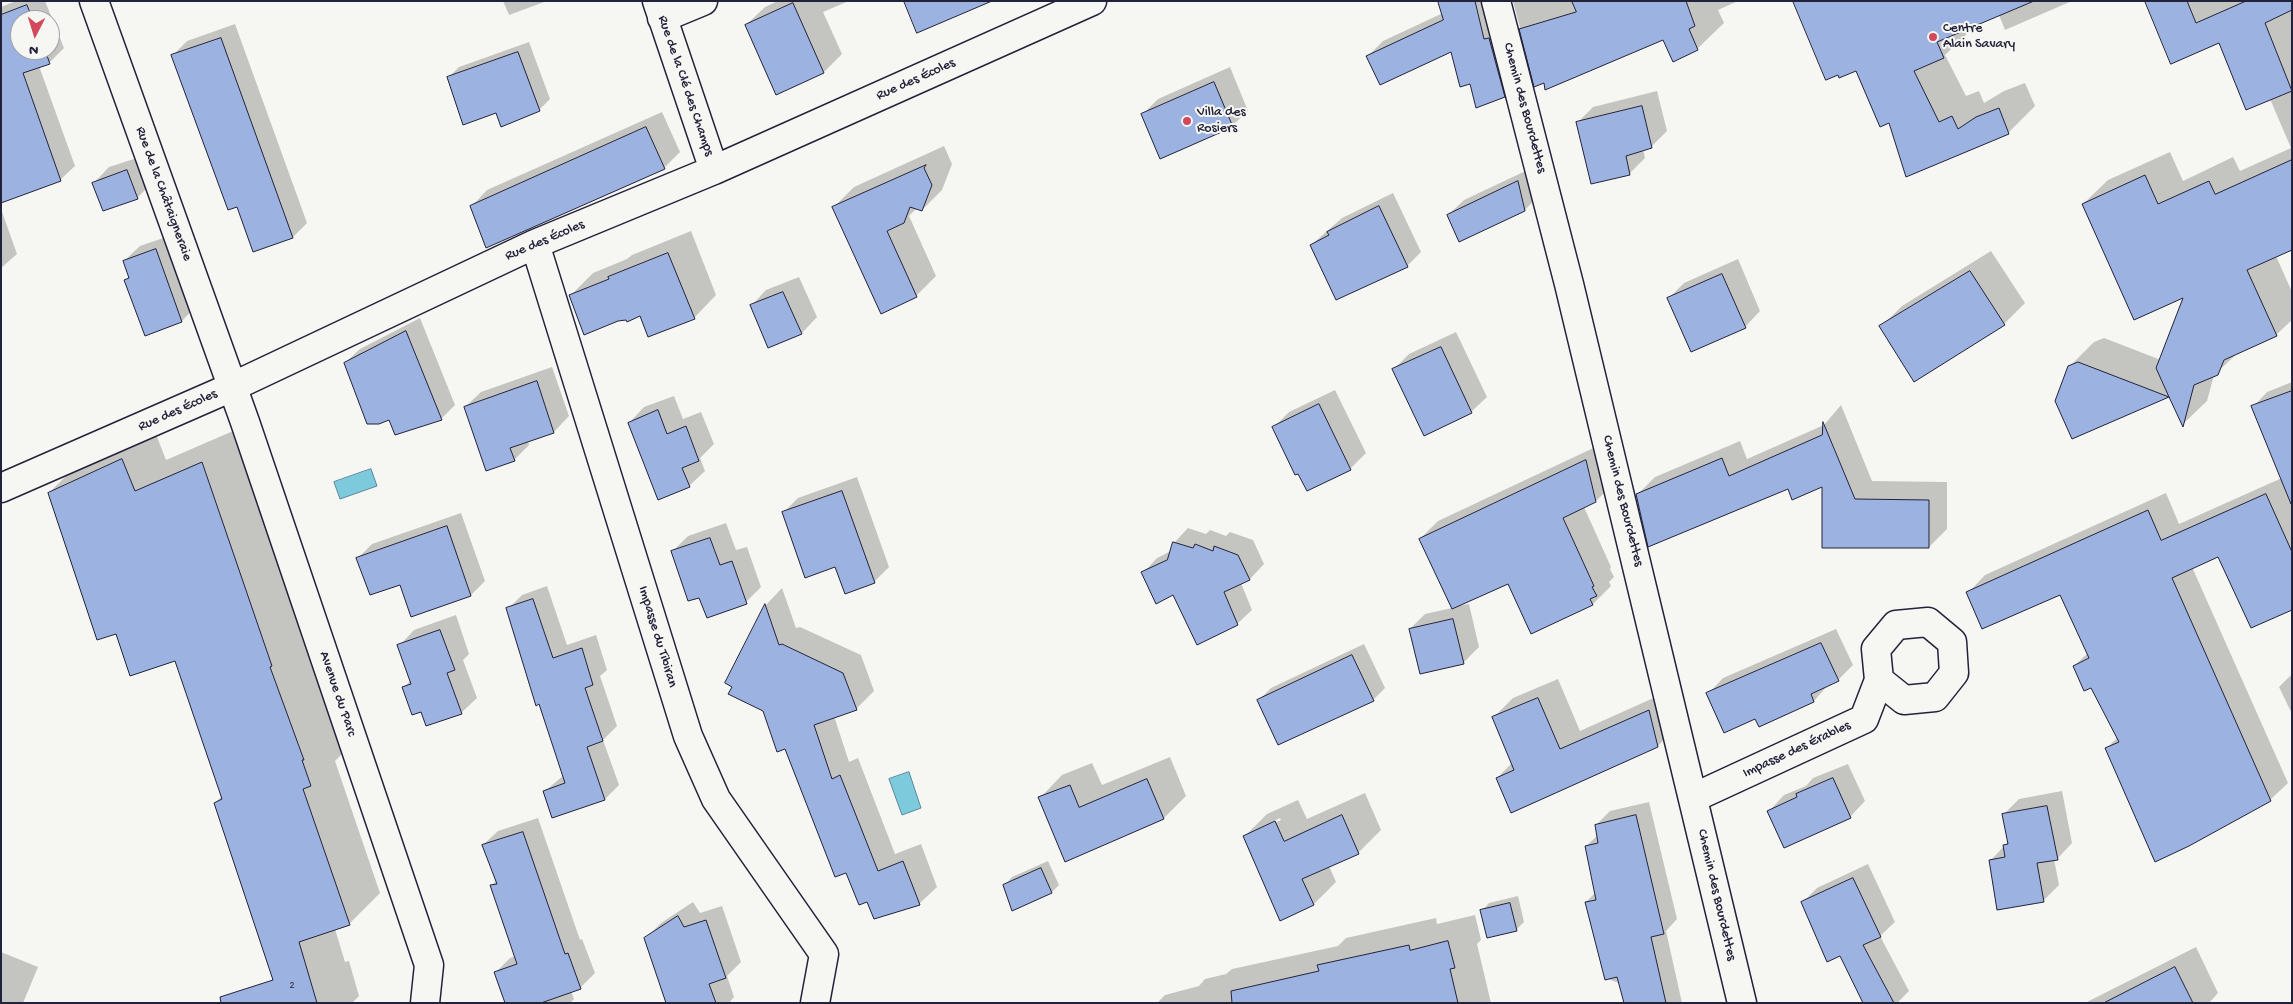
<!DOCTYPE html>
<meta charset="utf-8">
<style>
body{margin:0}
#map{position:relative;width:2293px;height:1004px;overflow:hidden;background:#f6f6f2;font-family:"Gochi Hand",sans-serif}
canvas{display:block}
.frame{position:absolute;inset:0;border:2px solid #22223b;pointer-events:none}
.north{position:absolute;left:10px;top:10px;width:50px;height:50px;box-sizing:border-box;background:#f6f6f2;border:1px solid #a1a1a9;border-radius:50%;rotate:185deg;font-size:14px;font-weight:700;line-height:20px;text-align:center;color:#22223b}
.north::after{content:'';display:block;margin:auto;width:18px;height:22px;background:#d1495b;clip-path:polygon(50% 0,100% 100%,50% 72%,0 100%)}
</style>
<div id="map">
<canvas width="2293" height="1004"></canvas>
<div class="frame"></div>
<div class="north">N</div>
</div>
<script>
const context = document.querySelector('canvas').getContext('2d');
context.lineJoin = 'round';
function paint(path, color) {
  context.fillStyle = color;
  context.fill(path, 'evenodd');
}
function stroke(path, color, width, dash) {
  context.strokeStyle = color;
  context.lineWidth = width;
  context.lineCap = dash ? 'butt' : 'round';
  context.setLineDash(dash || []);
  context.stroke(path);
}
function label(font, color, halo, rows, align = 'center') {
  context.font = font + ' "Gochi Hand",sans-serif';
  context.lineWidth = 4;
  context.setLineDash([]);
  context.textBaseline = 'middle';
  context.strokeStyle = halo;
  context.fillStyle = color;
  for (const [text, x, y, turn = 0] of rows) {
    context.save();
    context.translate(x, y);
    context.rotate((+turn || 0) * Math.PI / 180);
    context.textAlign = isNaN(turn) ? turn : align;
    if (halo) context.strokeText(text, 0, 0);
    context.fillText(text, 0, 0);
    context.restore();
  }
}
const water = new Path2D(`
 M 371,469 L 377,486 L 340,499 L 334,482 Z
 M 909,772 L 921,808 L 902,815 L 889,779 Z`);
paint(water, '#7dcadc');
stroke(water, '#59879c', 1);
paint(new Path2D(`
 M 16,1 L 45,1 L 64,48 L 50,62 L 39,66 L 75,166 L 60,180 L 1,201 L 1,7 ZM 20,20 L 50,20 L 50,50 L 20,50 Z
 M 503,1 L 547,1 L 509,15 Z
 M 778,1 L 849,1 L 823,12 L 842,54 L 824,72 L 776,93 L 746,25 L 765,7 Z
 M 1439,1 L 1493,1 L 1519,81 L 1504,96 L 1471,82 L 1452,50 L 1368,56 L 1383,41 L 1443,13 Z
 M 1513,1 L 1738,1 L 1718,10 L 1724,23 L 1697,49 L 1664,38 L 1535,85 Z
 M 1794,1 L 2072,1 L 2005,30 L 1999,15 L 1969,28 L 1970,31 L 1945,55 L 1966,96 L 1979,91 L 1984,103 L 2004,91 L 2025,83 L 2035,106 L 2008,133 L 1907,176 L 1890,121 L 1857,69 Z
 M 2146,1 L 2292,1 L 2292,249 L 2276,256 L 2292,292 L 2292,320 L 2276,335 L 2240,351 L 2214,375 L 2207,401 L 2183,424 L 2170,395 L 2073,438 L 2069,367 L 2094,342 L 2104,338 L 2161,360 L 2185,296 L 2083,204 L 2108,180 L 2170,152 L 2183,181 L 2233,157 L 2240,171 L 2291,148 L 2270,99 L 2220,41 Z
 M 235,24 L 307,223 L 293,237 L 237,206 L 173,55 L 187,41 Z
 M 529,42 L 550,99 L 539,110 L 496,111 L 448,78 L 459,67 Z
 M 1230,67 L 1248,111 L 1232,126 L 1142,115 L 1158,99 Z
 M 1657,91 L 1667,131 L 1651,147 L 1643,149 L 1645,158 L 1629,174 L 1578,122 L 1593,107 Z
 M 662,112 L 680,152 L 664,168 L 472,206 L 487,190 Z
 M 944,146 L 952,164 L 942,190 L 922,210 L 917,208 L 909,216 L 936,276 L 916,296 L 834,207 L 854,187 Z
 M 143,156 L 153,182 L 137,198 L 94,183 L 109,167 Z
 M 1534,167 L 1540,194 L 1525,210 L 1460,241 L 1448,215 L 1464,200 Z
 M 1393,193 L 1421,252 L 1407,266 L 1311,245 L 1342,218 Z
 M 1,209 L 17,254 L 1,268 Z
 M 691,231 L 716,295 L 694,318 L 641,315 L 570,296 L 593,273 L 627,259 L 632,255 Z
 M 172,235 L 197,305 L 182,321 L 146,334 L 126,280 L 130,276 L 124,261 L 140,246 Z
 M 1991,251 L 2025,303 L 2004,324 L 1881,327 L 1902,306 Z
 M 1738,259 L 1760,311 L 1745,327 L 1668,299 L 1684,283 Z
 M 799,277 L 817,317 L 802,333 L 768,347 L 751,306 L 766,290 Z
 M 420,318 L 455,405 L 441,419 L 390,418 L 345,363 L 360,349 Z
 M 1456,332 L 1487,397 L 1471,412 L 1394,369 L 1409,354 Z
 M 552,367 L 569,416 L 554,432 L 528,440 L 529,445 L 514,460 L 465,407 L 481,392 Z
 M 2292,382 L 2292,447 L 2253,407 L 2267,392 Z
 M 1335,390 L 1366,453 L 1350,469 L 1308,490 L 1274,427 L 1289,412 Z
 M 674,396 L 683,419 L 701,412 L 714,444 L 700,458 L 705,471 L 689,486 L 629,423 L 644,407 Z
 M 1841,405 L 1872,481 L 1947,482 L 1947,529 L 1929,547 L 1824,485 L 1637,495 L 1655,477 L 1740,441 L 1747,459 L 1824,425 Z
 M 154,429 L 166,460 L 233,431 L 302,634 L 301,635 L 335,727 L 342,754 L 335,761 L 380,893 L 349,924 L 335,929 L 345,962 L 349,961 L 359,996 L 352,1003 L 277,1003 L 271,981 L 273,978 L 215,803 L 222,796 L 175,660 L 116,632 L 49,493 L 80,462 Z
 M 1604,443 L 1614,483 L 1596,501 L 1584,507 L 1611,567 L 1610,569 L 1614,577 L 1609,582 L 1611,586 L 1593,604 L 1509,583 L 1457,606 L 1469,604 L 1479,647 L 1463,663 L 1410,629 L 1425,614 L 1452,608 L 1420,539 L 1438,521 Z
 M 857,477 L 889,567 L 874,582 L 836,565 L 783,513 L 798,498 Z
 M 2284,477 L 2292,495 L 2292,608 L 2219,555 L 2192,567 L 2288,783 L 2270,800 L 2106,749 L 2118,737 L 2092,686 L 2074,666 L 2088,653 L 2060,593 L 1968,593 L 1985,575 L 2166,493 L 2179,524 Z
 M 461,513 L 485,581 L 471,595 L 412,616 L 401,583 L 358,558 L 372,544 Z
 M 726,523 L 736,550 L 747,547 L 761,587 L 746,602 L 700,596 L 672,552 L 688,536 Z
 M 1188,528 L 1206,534 L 1210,530 L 1226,536 L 1230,532 L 1253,540 L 1264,564 L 1250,579 L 1241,583 L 1252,610 L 1237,624 L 1174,593 L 1143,573 L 1157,558 L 1171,551 L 1174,543 Z
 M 547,586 L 567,645 L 596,635 L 607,670 L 600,676 L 617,726 L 603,740 L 619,785 L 605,799 L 545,791 L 564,775 L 508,609 L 522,595 Z
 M 782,588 L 796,628 L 800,627 L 861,655 L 874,691 L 856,709 L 834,716 L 849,762 L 858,758 L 895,854 L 921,844 L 937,887 L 919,904 L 868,900 L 847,871 L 785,748 L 764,710 L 726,683 L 766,605 Z
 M 456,615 L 469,654 L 463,660 L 477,698 L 461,713 L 422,710 L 404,687 L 411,680 L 399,646 L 414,630 Z
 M 1836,629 L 1853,665 L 1838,680 L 1828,685 L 1814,701 L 1756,717 L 1708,694 L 1723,678 Z
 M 1364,644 L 1385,688 L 1373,700 L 1259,700 L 1271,688 Z
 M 2292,674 L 2292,714 L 2279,687 Z
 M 1558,679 L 1580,731 L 1669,691 L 1677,726 L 1658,746 L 1497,778 L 1512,763 L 1493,718 L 1513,698 Z
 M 1170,757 L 1186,796 L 1164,818 L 1066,860 L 1040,798 L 1062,775 L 1092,763 L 1102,785 Z
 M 1848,764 L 1865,801 L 1850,817 L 1769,811 L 1784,795 L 1806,786 L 1813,778 Z
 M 2062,791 L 2072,843 L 2057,859 L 2054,859 L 2059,885 L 2043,901 L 1990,861 L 2009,841 L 2004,814 L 2019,799 Z
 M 1365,793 L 1381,830 L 1358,853 L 1329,866 L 1336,882 L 1314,904 L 1244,837 L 1267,814 L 1298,800 L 1307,819 ZM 1280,818 L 1281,820 L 1270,825 L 1270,823 Z
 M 1649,802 L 1677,919 L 1666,931 L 1682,1003 L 1629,1003 L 1641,991 L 1605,978 L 1586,902 L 1596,892 L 1586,846 L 1598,835 L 1596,825 L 1610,811 Z
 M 538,818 L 580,940 L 582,939 L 595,973 L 580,988 L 571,991 L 574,999 L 570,1003 L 507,1003 L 495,973 L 510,958 L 515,956 L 491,886 L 497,880 L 483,845 L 498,831 Z
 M 1048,861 L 1059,885 L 1052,892 L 1005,885 L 1012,877 Z
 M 1868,864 L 1895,922 L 1880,936 L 1909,991 L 1897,1003 L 1864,1003 L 1841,954 L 1803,902 L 1817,888 Z
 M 1518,896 L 1524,922 L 1516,930 L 1482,911 L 1489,903 Z
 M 693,902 L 700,913 L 722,906 L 741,962 L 727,976 L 734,997 L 729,1003 L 677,1003 L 646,938 L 661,923 Z
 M 1475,915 L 1481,940 L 1477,944 L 1491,1003 L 1157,1003 L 1165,995 L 1199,986 L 1205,979 L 1226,974 L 1232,969 L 1338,946 L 1346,938 L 1436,918 L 1437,924 Z
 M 2196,947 L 2218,993 L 2209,1003 L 2085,1003 Z
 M 1,952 L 38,967 L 23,1003 L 1,1003 Z`), '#0003');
const building = new Path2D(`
 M 904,1 L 992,1 L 917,33 Z
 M 1438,1 L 1475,1 L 1484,39 L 1489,38 L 1505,97 L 1476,108 L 1470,84 L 1460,87 L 1451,52 L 1380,85 L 1366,56 L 1443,20 Z
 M 1572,1 L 1686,1 L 1695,26 L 1689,29 L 1698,50 L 1673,62 L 1663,40 L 1545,90 L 1544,83 L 1534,87 L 1519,29 L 1576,12 Z
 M 1793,1 L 2034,1 L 1937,42 L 1944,58 L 1914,71 L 1939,122 L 1952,116 L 1958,129 L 1976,117 L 1999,108 L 2009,134 L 1906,177 L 1889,123 L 1880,127 L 1856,71 L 1839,78 L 1838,75 L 1826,80 Z
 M 2145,1 L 2187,1 L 2196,23 L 2246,1 L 2292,1 L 2292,10 L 2265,23 L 2292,91 L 2246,110 L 2219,43 L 2171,64 Z
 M 793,3 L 824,73 L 776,95 L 745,25 Z
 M 27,5 L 33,20 L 20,20 L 20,50 L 45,50 L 50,64 L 23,73 L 61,181 L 1,203 L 1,15 Z
 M 221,38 L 293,238 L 253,252 L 237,207 L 228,210 L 171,55 Z
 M 518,52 L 540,111 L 501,127 L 496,113 L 463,125 L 447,77 Z
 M 1214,82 L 1233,127 L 1160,159 L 1141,114 Z
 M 1642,106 L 1652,148 L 1626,156 L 1630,175 L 1591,184 L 1576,122 Z
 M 646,127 L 665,169 L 486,248 L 470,206 Z
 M 2292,160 L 2292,250 L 2247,270 L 2277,336 L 2224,360 L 2218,375 L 2194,385 L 2183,427 L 2169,397 L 2072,439 L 2055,401 L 2068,366 L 2078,362 L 2169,397 L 2156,368 L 2183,298 L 2134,320 L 2082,204 L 2145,175 L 2158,204 L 2209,181 L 2215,194 Z
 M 926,165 L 924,168 L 932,185 L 922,211 L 910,207 L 904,223 L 887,231 L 917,297 L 881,314 L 832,207 Z
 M 127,170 L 138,199 L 103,211 L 92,183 Z
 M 1518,181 L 1525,211 L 1459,242 L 1447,215 Z
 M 1379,206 L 1408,267 L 1336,300 L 1310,245 L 1329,235 L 1327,232 Z
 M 156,249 L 182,322 L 145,336 L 124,280 L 129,278 L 123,261 Z
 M 668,253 L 695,319 L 648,337 L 640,316 L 627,322 L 626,320 L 618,321 L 584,335 L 569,295 L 609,279 L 608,277 Z
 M 1970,271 L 2005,325 L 1914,382 L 1879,326 Z
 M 1722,274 L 1746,328 L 1691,352 L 1667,298 Z
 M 783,292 L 802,334 L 768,348 L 750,305 Z
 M 406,331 L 442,420 L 395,435 L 389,420 L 379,424 L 367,424 L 344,363 Z
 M 1441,347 L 1472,413 L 1424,436 L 1392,369 Z
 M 537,381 L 554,433 L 510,448 L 515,461 L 486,471 L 464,407 Z
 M 2292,391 L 2292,504 L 2291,504 L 2251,406 Z
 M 1319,404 L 1351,470 L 1307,491 L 1298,474 L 1295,475 L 1272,427 Z
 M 658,410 L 667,434 L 686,426 L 699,461 L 682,468 L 690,487 L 658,500 L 628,423 Z
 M 1823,422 L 1855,499 L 1929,500 L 1929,548 L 1822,548 L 1822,487 L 1792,500 L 1788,489 L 1648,547 L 1636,494 L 1722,458 L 1729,476 L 1822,435 Z
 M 122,459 L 135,491 L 202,462 L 272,666 L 270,667 L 304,760 L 302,760 L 311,786 L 303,789 L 350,925 L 299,942 L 317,1003 L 221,1003 L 220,997 L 273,980 L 214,803 L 222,799 L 175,661 L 130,676 L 116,634 L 97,640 L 48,493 Z
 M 1586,460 L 1596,502 L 1563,518 L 1594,586 L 1592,587 L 1597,596 L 1590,599 L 1593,605 L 1531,634 L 1508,584 L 1452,609 L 1419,539 Z
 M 842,491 L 875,583 L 845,594 L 835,567 L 805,578 L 782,512 Z
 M 2266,494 L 2292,552 L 2292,610 L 2251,628 L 2218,557 L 2172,578 L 2271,801 L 2189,846 L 2155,862 L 2105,748 L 2119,742 L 2091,688 L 2084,691 L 2073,666 L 2089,658 L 2060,595 L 1982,629 L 1966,592 L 2148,510 L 2161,540 Z
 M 447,526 L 471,596 L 411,617 L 400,585 L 370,595 L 356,558 Z
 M 710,538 L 720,565 L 732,561 L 747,604 L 707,618 L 699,598 L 688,601 L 671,551 Z
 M 1173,542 L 1193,548 L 1195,544 L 1213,551 L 1214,546 L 1238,555 L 1250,580 L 1224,592 L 1238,625 L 1197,645 L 1173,595 L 1156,604 L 1141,572 L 1167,560 Z
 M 533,599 L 553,658 L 582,648 L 593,685 L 585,688 L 603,741 L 587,747 L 605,800 L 552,818 L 543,791 L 565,783 L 539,704 L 536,706 L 506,608 Z
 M 765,604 L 779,645 L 782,644 L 843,673 L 857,710 L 814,725 L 832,779 L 840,775 L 878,871 L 903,861 L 920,905 L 874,919 L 867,902 L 859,905 L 846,873 L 835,877 L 785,749 L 777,752 L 763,711 L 728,694 L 732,687 L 725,683 Z
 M 1453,619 L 1464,664 L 1420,674 L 1409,629 Z
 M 440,630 L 455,670 L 447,673 L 462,714 L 426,726 L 421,712 L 412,715 L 402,687 L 411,684 L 397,645 Z
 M 1821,643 L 1839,681 L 1811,694 L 1814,702 L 1759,727 L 1755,719 L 1724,733 L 1706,693 Z
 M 1352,655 L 1374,701 L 1278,745 L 1257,700 Z
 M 1538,698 L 1560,749 L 1649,710 L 1658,747 L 1511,813 L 1496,778 L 1514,770 L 1492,717 Z
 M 1833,778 L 1851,818 L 1784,848 L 1767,811 L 1797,797 L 1796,794 Z
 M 1147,779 L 1164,819 L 1065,862 L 1038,797 L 1070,785 L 1079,807 Z
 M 2047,806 L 2058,860 L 2037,863 L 2044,902 L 1997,910 L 1989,860 L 2005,857 L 2003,845 L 2008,844 L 2002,814 Z
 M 1342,815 L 1359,854 L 1302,879 L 1314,905 L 1280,921 L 1243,836 L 1275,821 L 1284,841 Z
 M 1636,815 L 1664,934 L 1651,937 L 1666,1003 L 1624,1003 L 1617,977 L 1605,980 L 1585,902 L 1596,900 L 1585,846 L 1598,843 L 1595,825 Z
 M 523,832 L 565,954 L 568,953 L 581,989 L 541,1003 L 505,1003 L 494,972 L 517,964 L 490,885 L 497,884 L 482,845 Z
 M 1041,868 L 1052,893 L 1012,911 L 1003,885 Z
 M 1853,878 L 1881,937 L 1863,945 L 1894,1003 L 1863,1003 L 1840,956 L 1827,962 L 1801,902 Z
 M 1510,903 L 1517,931 L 1487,938 L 1480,910 Z
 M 678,916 L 684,927 L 706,920 L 726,978 L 709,984 L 716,1003 L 666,1003 L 644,938 Z
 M 1448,941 L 1455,968 L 1450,969 L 1458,1003 L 1232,1003 L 1231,991 L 1319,971 L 1317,965 L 1409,945 L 1410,950 Z
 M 2175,967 L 2193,1003 L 2104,1003 Z`);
paint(building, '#9cb2e0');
stroke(building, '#22223b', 1);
const minor = new Path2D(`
 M 94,1 L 245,422 L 429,965 L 425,1003
 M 657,1 L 714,170
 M 1496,1 L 1569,284 L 1742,1003
 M 662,18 L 703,1
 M 535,244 L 688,736 L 716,799 L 824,954 L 815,1003
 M 1,488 L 232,387 L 535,244 L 714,170 L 1092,1
 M 1928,622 L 1952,642 L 1954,673 L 1935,697 L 1904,700 L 1879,680 L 1876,649 L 1896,625 Z
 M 1693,798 L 1864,719 L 1879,680`);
stroke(minor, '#22223b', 31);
stroke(minor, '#f6f6f2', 28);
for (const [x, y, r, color] of [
 [1933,37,5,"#d1495b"],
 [1187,121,5,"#d1495b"]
]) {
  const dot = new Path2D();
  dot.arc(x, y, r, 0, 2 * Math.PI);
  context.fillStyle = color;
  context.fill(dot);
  stroke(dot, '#f6f6f2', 2);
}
label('11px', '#404664', null, [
 ["2",292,986]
]);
label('14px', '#22223b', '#f6f6f2', [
 ["Centre",1943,29],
 ["Alain Savary",1943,45],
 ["Villa des",1197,113],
 ["Rosiers",1197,129]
], 'left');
label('14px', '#22223b', '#f6f6f2', [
 ["Rue des Écoles",916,80,-24],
 ["Rue de la Clé des Champs",685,86,71],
 ["Chemin des Bourdettes",1524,108,75],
 ["Rue de la Châtaigneraie",163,194,70],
 ["Rue des Écoles",545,241,-23],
 ["Rue des Écoles",178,411,-24],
 ["Chemin des Bourdettes",1622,501,76],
 ["Impasse du Tibiran",657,637,73],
 ["Avenue du Parc",337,694,71],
 ["Impasse des Érables",1797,750,-25],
 ["Chemin des Bourdettes",1716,895,77]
]);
</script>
